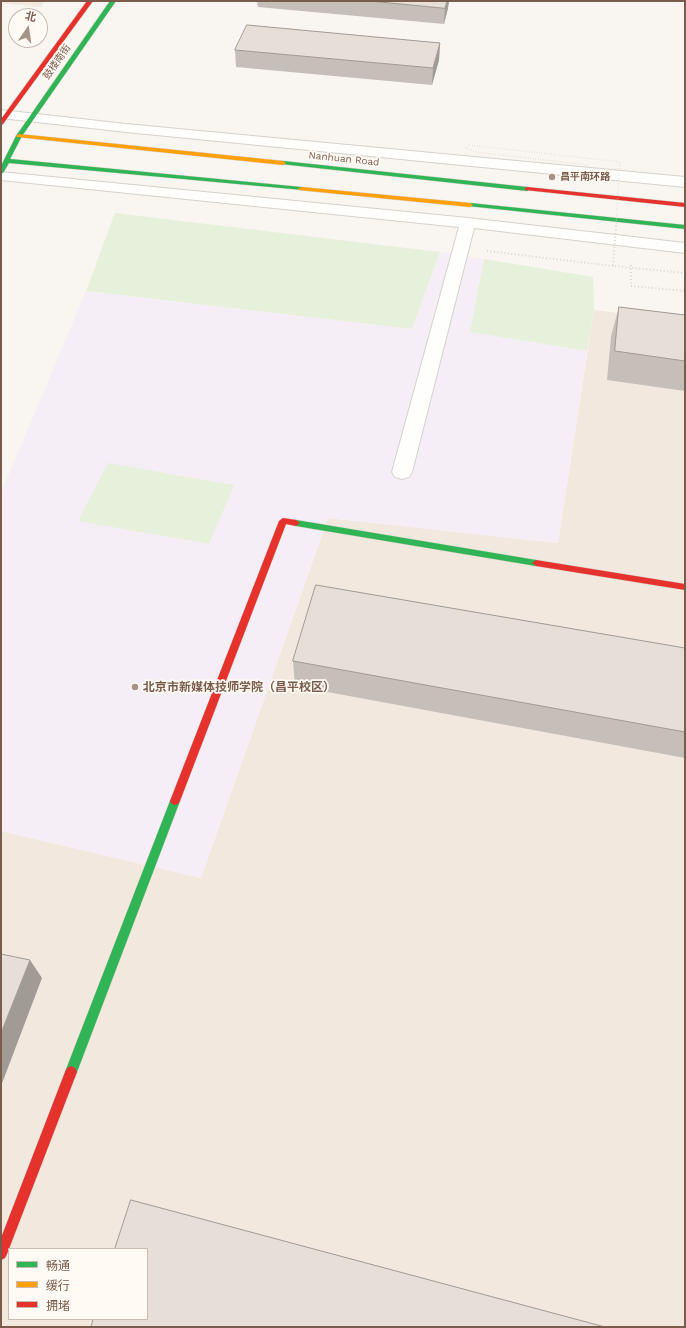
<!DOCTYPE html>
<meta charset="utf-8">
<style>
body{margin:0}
#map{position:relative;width:686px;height:1328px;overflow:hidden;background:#f9f5f0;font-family:"Work Sans","Noto Sans SC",sans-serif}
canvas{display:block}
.frame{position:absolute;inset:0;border:2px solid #7a5c4d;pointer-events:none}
.legend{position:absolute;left:8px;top:1248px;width:140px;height:72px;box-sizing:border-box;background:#fffaf3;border:1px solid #cabbb1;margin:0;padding:5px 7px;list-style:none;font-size:12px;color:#7a5c4d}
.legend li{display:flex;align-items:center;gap:8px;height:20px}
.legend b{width:20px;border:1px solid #cabbb1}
.north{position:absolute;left:8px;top:8px;width:40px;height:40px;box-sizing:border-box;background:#fffaf3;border:1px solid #cabbb1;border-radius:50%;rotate:13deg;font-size:11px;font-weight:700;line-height:16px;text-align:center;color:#7a5c4d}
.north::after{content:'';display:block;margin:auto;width:14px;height:18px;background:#a69286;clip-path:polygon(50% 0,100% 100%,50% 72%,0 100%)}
</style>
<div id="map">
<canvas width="686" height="1328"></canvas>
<div class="frame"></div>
<ul class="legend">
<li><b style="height:5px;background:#30b455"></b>畅通</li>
<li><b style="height:5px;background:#ff9f0a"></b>缓行</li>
<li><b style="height:5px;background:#e5322d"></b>拥堵</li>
</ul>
<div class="north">北</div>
</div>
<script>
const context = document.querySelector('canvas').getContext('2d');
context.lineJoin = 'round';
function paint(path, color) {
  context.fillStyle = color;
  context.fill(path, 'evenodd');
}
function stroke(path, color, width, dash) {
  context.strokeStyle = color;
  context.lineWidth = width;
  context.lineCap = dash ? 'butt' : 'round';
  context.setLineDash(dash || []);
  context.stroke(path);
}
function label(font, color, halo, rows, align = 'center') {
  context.font = font + ' "Work Sans","Noto Sans SC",sans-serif';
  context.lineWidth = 3.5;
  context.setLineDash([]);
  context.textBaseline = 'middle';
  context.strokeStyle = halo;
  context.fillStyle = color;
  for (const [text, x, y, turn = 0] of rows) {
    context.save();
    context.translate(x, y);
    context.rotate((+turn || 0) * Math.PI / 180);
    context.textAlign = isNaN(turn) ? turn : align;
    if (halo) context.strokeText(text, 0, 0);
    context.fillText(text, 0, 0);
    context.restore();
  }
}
paint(new Path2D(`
 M 1,1 L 45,1 L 41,7 L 1,3 Z
 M 594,310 L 685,321 L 685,1327 L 1,1327 L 1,831 L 201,878 L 328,518 L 558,543 ZM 9,1249 L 147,1249 L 147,1319 L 9,1319 Z`), '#f2e8de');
paint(new Path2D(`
 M 440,252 L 484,259 L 470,332 L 587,351 L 558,543 L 328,518 L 201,878 L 1,831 L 1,493 L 86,291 L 412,329 Z`), '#f6eef6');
paint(new Path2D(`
 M 115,213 L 440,252 L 412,329 L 86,291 Z
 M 484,259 L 593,277 L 594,310 L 587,351 L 470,332 Z
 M 108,463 L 234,485 L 209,544 L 78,521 Z`), '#e7f0db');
const street = new Path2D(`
 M 1,110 L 126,124 L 685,177 L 685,187 L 126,132 L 1,118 Z
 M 1,172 L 468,218 L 685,243 L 685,253 L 474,228 L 412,472 L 409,477 L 402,479 L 395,477 L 392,472 L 459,227 L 1,180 Z`);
const fast = new Path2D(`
 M 110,1 L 116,1 L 22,136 L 10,159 L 301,187 L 304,189 L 303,190 L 9,163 L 3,173 L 1,174 L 1,166 L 16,136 Z
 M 283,161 L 527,187 L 530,189 L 527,191 L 281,164 L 280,163 Z
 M 470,203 L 685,225 L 685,229 L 468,206 L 467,205 Z
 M 296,520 L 536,560 L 540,563 L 536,566 L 296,526 L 292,523 Z
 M 175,797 L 178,798 L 180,801 L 77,1072 L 75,1076 L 71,1078 L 67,1076 L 65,1072 L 170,801 L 172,798 Z`);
const slow = new Path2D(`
 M 19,134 L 283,161 L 286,163 L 283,165 L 17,137 L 16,136 Z
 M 301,187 L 470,203 L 473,205 L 470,207 L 299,190 L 298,189 Z`);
const jam = new Path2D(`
 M 87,1 L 93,1 L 3,124 L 1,125 L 1,119 Z
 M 527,187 L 685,203 L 685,207 L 525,190 L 525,188 Z
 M 283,518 L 296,520 L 300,523 L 296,526 L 286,524 L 180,801 L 178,804 L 175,805 L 172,804 L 170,801 L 279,521 Z
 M 536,560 L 685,584 L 685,590 L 536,566 L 532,563 Z
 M 71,1066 L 75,1068 L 77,1072 L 7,1254 L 5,1258 L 1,1260 L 1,1238 L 65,1072 L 67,1068 Z`);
stroke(street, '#d7d1cb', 2);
stroke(fast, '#d9d2cb', 1);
stroke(slow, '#d9d2cb', 1);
stroke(jam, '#d9d2cb', 1);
stroke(new Path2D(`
 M 487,251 L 613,266
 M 631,265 L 631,286 L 685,291`), '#dcd5d0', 2, [1, 2.5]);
paint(street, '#fefefd');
paint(fast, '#30b455');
paint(slow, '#ff9f0a');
paint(jam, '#e5322d');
stroke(new Path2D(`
 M 588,165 L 475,152 L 465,148 L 469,145 L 620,162 L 616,227`), '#dcd5d0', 1.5, [0.5, 2]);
stroke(new Path2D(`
 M 616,226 L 613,266 L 685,273`), '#dcd5d0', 2, [1, 2.5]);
paint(new Path2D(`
 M 257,1 L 449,1 L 448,8 L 444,24 L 258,7 Z
 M 440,43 L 439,60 L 432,85 L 236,67 L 235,50 Z
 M 619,307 L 685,315 L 685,391 L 607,380 L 611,336 Z
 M 685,648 L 685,758 L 295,686 L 293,661 Z`), '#c6bfb9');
paint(new Path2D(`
 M 447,1 L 449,1 L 448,8 L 444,24 L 445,8 Z
 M 440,43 L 439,60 L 432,85 L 433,68 Z
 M 30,960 L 42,978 L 1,1086 L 1,1033 Z`), '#a19b96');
const building = new Path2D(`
 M 370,1 L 447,1 L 445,8 Z
 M 247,25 L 440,43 L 433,68 L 235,50 Z
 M 619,307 L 685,315 L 685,361 L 615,351 Z
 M 316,585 L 685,648 L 685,732 L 293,661 Z
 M 1,954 L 30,960 L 1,1033 Z
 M 131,1200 L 605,1327 L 91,1327 L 93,1319 L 147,1319 L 147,1249 L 115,1249 Z`);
paint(building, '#e6ded7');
stroke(building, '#a19b96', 1);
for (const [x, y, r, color] of [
 [552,177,4,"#a69286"],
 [135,687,4,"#a69286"]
]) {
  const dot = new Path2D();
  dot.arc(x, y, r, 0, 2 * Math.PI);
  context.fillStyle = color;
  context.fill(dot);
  stroke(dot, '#fffaf3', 1.5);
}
label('10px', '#7a5c4d', '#fffaf3', [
 ["鼓楼南街",57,62,-55],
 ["Nanhuan Road",344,159,6]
]);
label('bold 10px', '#7a5c4d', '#fffaf3', [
 ["昌平南环路",560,177]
], 'left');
label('bold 12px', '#7a5c4d', '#fffaf3', [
 ["北京市新媒体技师学院（昌平校区）",143,687]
], 'left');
</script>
